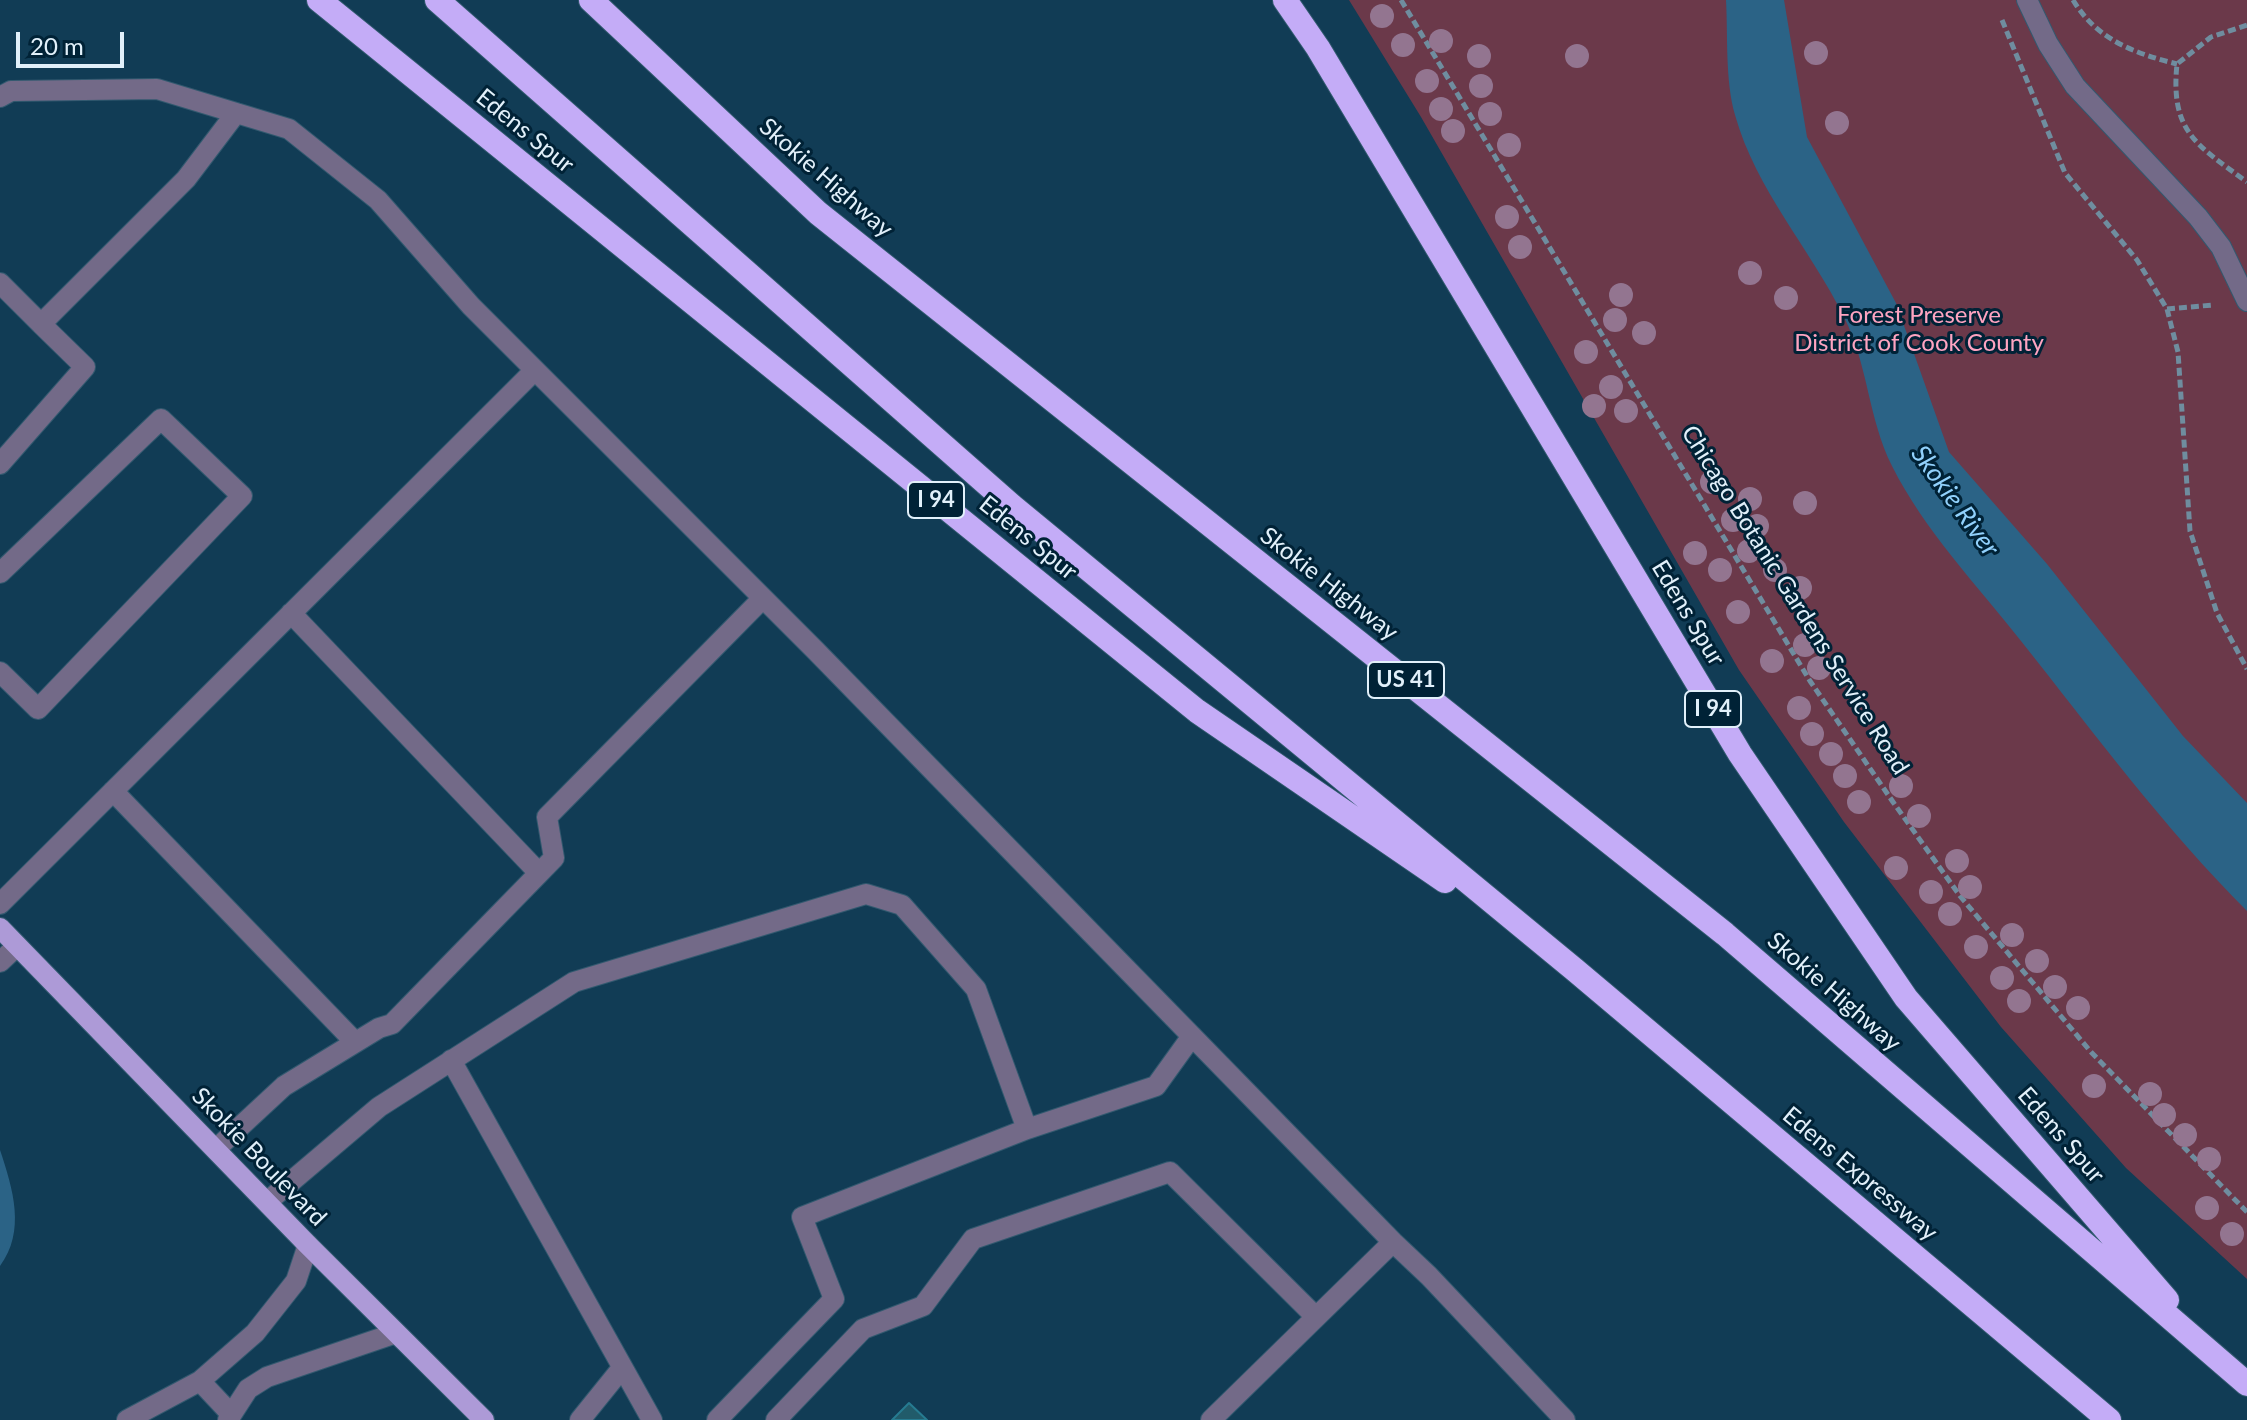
<!DOCTYPE html>
<style>
body{margin:0}
#map{position:relative;width:2247px;height:1420px;overflow:hidden;background:#113c55;font-family:Lato,sans-serif}
canvas{display:block}
.scale{position:absolute;left:16px;top:32px;width:108px;height:36px;box-sizing:border-box;border:4px solid #e1f0fa;border-top:0;padding-left:10px;font-size:24px;line-height:28px;white-space:nowrap;color:#e1f0fa;-webkit-text-stroke:6px #002236;paint-order:stroke}
</style>
<div id="map">
<canvas width="2247" height="1420"></canvas>
<div class="scale">20 m</div>
</div>
<script>
const context = document.querySelector('canvas').getContext('2d');
context.lineJoin = 'round';
function paint(path, color) {
  context.fillStyle = color;
  context.fill(path, 'evenodd');
}
function stroke(path, color, width, dash) {
  context.strokeStyle = color;
  context.lineWidth = width;
  context.lineCap = dash ? 'butt' : 'round';
  context.setLineDash(dash || []);
  context.stroke(path);
}
function label(font, color, halo, rows, align = 'center') {
  context.font = font + ' Lato,sans-serif';
  context.lineWidth = 6;
  context.setLineDash([]);
  context.textBaseline = 'middle';
  context.strokeStyle = halo;
  context.fillStyle = color;
  for (const [text, x, y, turn = 0] of rows) {
    context.save();
    context.translate(x, y);
    context.rotate((+turn || 0) * Math.PI / 180);
    context.textAlign = isNaN(turn) ? turn : align;
    if (halo) context.strokeText(text, 0, 0);
    context.fillText(text, 0, 0);
    context.restore();
  }
}
paint(new Path2D(`
 M 1349,0 L 2247,0 L 2247,1279 L 2126,1168 L 2001,1027 L 1844,822 L 1739,670 L 1421,117 Z`), '#6b394a');
paint(new Path2D(`
 M 1726,0 L 1784,0 L 1807,137 L 1896,303 L 1949,452 L 2047,564 L 2183,736 L 2247,803 L 2247,911 C 2164,828 2094,733 2021,641 C 1977,585 1924,530 1892,466 C 1868,418 1868,364 1844,317 C 1810,248 1756,190 1735,115 C 1725,80 1728,36 1726,0 Z
 M 0,1150 C 13,1189 26,1231 0,1266 Z`), '#2b6386');
const building = new Path2D(`
 M 909,1403 L 927,1420 L 892,1420 Z`);
paint(building, '#215b6a');
stroke(building, '#267b91', 2);
const minor = new Path2D(`
 M 2027,0 L 2048,44 L 2075,86 L 2198,217 L 2221,247 L 2247,301
 M 0,97 L 11,91 L 157,89 L 289,129 L 378,200 L 471,306 L 815,650 L 1393,1242 L 1429,1276 L 1565,1420
 M 0,283 L 41,324
 M 0,464 L 85,367 L 41,324 L 186,179 L 236,113
 M 0,573 L 161,419 L 242,496 L 38,709 L 0,672
 M 291,613 L 539,873
 M 113,791 L 355,1042
 M 0,904 L 535,370
 M 0,962 L 17,946
 M 451,1060 L 652,1420
 M 1027,1129 L 1156,1086 L 1192,1036
 M 216,1149 L 284,1086 L 379,1028 L 392,1024 L 554,858 L 547,817 L 763,598
 M 267,1202 L 379,1107 L 574,982 L 866,894 L 902,905 L 976,989 L 1027,1129 L 802,1217 L 834,1299 L 717,1420
 M 200,1381 L 230,1413
 M 127,1420 L 200,1381 L 255,1333 L 296,1281 L 308,1245
 M 228,1420 L 248,1389 L 267,1377 L 396,1333
 M 580,1420 L 622,1368
 M 776,1420 L 863,1329 L 923,1306 L 973,1239 L 1170,1172 L 1316,1317
 M 1211,1420 L 1393,1242`);
const major = new Path2D(`
 M 0,928 L 308,1245 L 484,1420`);
const highway = new Path2D(`
 M 319,0 L 1197,711 L 1445,881
 M 437,0 L 1012,506 L 1575,970 L 2109,1420
 M 591,0 L 818,213 L 1725,934 L 2247,1384
 M 1285,0 L 1318,48 L 1740,754 L 1906,998 L 2167,1300`);
stroke(minor, '#32596f', 22);
stroke(major, '#32596f', 22);
stroke(highway, '#32596f', 26);
stroke(new Path2D(`
 M 1401,0 L 1810,681 L 1893,802 L 1960,896 L 2091,1052 L 2247,1212
 M 2073,0 C 2097,40 2134,53 2177,64
 M 2002,20 L 2065,173 L 2137,260 L 2167,309 L 2178,352 L 2190,531 L 2217,613 L 2247,669
 M 2247,25 L 2211,37 L 2177,64 C 2170,132 2197,145 2247,182
 M 2167,309 L 2213,305`), '#6f8d9f', 5, [8, 4]);
stroke(minor, '#736a88', 20);
stroke(major, '#ad9ad7', 20);
stroke(highway, '#c4acf7', 24);
context.fillStyle = '#937590';
for (const [x, y] of [
 [1382,16],
 [1441,41],
 [1403,45],
 [1816,53],
 [1479,56],
 [1577,56],
 [1427,81],
 [1481,86],
 [1441,109],
 [1490,114],
 [1837,123],
 [1453,131],
 [1509,145],
 [1507,217],
 [1520,247],
 [1750,273],
 [1621,295],
 [1786,298],
 [1615,320],
 [1644,333],
 [1586,352],
 [1611,387],
 [1594,406],
 [1626,411],
 [1712,482],
 [1750,499],
 [1805,503],
 [1733,520],
 [1757,526],
 [1749,551],
 [1695,553],
 [1720,570],
 [1775,570],
 [1800,588],
 [1738,612],
 [1805,645],
 [1772,661],
 [1819,668],
 [1799,708],
 [1812,734],
 [1831,754],
 [1845,776],
 [1901,786],
 [1859,802],
 [1919,816],
 [1957,861],
 [1896,868],
 [1970,887],
 [1931,892],
 [1950,914],
 [2012,935],
 [1976,947],
 [2037,961],
 [2002,978],
 [2055,987],
 [2019,1001],
 [2078,1008],
 [2094,1086],
 [2150,1094],
 [2164,1115],
 [2185,1135],
 [2209,1159],
 [2207,1208],
 [2232,1234]
]) {
  context.beginPath();
  context.arc(x, y, 12, 0, 2 * Math.PI);
  context.fill();
}
for (const [x, y, w] of [
 [936,500,56],
 [1406,680,76],
 [1713,709,56]
]) {
  const box = new Path2D();
  box.roundRect(x - w / 2, y - 18, w, 36, 6);
  context.fillStyle = '#002236';
  context.fill(box);
  stroke(box, '#e1f0fa', 2);
}
label('bold 22px', '#e1f0fa', null, [
 ["I 94",936,500],
 ["US 41",1406,680],
 ["I 94",1713,709]
]);
label('24px', '#e1f0fa', '#002236', [
 ["Edens Spur",525,131,39],
 ["Skokie Highway",826,178,41],
 ["Edens Spur",1028,538,39],
 ["Skokie Highway",1329,584,38],
 ["Chicago Botanic Gardens Service Road",1795,600,58],
 ["Edens Spur",1688,613,59],
 ["Skokie Highway",1834,992,41],
 ["Edens Spur",2061,1135,49],
 ["Skokie Boulevard",259,1157,46],
 ["Edens Expressway",1860,1174,40]
]);
label('24px', '#fea4c1', '#002236', [
 ["Forest Preserve",1919,315],
 ["District of Cook County",1919,343]
]);
label('italic 26px', '#91d1fc', '#002236', [
 ["Skokie River",1955,501,54]
]);
</script>
